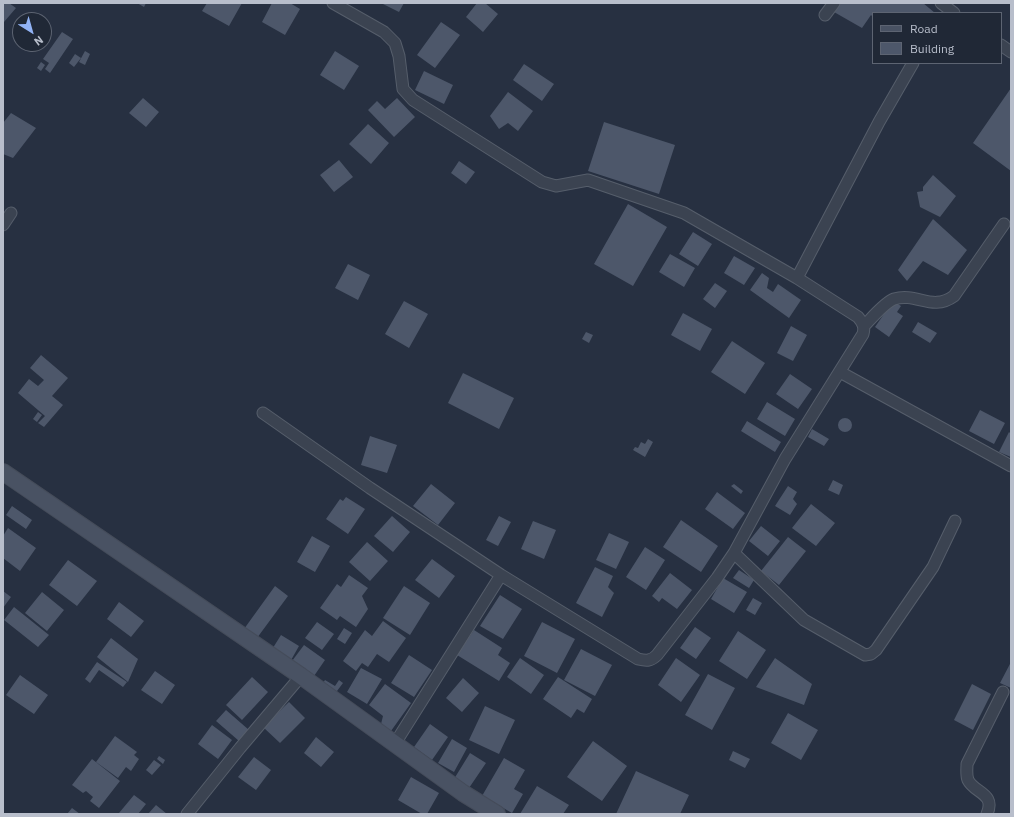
<!DOCTYPE html>
<style>
body{margin:0}
#map{position:relative;width:1014px;height:817px;overflow:hidden;background:#273041;font-family:"IBM Plex Sans",sans-serif}
canvas{display:block}
.frame{position:absolute;inset:0;border:4px solid #b8becb;pointer-events:none}
.legend{position:absolute;left:872px;top:12px;width:130px;height:52px;box-sizing:border-box;background:#202836;border:1px solid #5d6472;margin:0;padding:5px 7px;list-style:none;font-size:12px;color:#b8becb}
.legend li{display:flex;align-items:center;gap:8px;height:20px}
.legend b{width:20px;border:1px solid #5d6472}
.north{position:absolute;left:12px;top:12px;width:40px;height:40px;box-sizing:border-box;background:#202836;border:1px solid #5d6472;border-radius:50%;rotate:143deg;font-size:11px;font-weight:700;line-height:16px;text-align:center;color:#b8becb}
.north::after{content:'';display:block;margin:auto;width:14px;height:18px;background:#92b3f5;clip-path:polygon(50% 0,100% 100%,50% 72%,0 100%)}
</style>
<div id="map">
<canvas width="1014" height="817"></canvas>
<div class="frame"></div>
<ul class="legend">
<li><b style="height:5px;background:#495263"></b>Road</li>
<li><b style="height:11px;background:#4d576a"></b>Building</li>
</ul>
<div class="north">N</div>
</div>
<script>
const context = document.querySelector('canvas').getContext('2d');
context.lineJoin = 'round';
function paint(path, color) {
  context.fillStyle = color;
  context.fill(path, 'evenodd');
}
function stroke(path, color, width, dash) {
  context.strokeStyle = color;
  context.lineWidth = width;
  context.lineCap = dash ? 'butt' : 'round';
  context.setLineDash(dash || []);
  context.stroke(path);
}
paint(new Path2D(`
 M 3,3 L 9,3 L 16,8 L 4,22 L 3,21 Z
 M 137,3 L 146,3 L 144,7 Z
 M 207,3 L 242,3 L 229,26 L 202,11 Z
 M 272,3 L 290,3 L 300,9 L 285,35 L 262,22 Z
 M 381,3 L 404,3 L 399,12 Z
 M 477,3 L 485,3 L 498,14 L 483,32 L 466,17 Z
 M 839,3 L 923,3 L 935,13 L 873,13 L 873,17 L 871,15 L 862,28 L 834,12 Z
 M 441,22 L 460,35 L 435,68 L 417,55 Z
 M 62,32 L 73,39 L 50,73 L 45,69 L 49,63 L 43,59 Z
 M 85,51 L 90,54 L 85,65 L 79,62 Z
 M 335,51 L 359,66 L 344,90 L 320,75 Z
 M 75,54 L 81,58 L 74,67 L 69,63 Z
 M 41,62 L 45,65 L 41,71 L 37,68 Z
 M 524,64 L 554,84 L 542,101 L 513,80 Z
 M 424,71 L 453,85 L 444,104 L 415,90 Z
 M 1011,88 L 1011,171 L 973,143 Z
 M 508,92 L 533,111 L 518,131 L 508,123 L 499,129 L 490,116 Z
 M 143,98 L 159,112 L 146,127 L 129,113 Z
 M 397,98 L 415,117 L 394,137 L 368,110 L 377,101 L 385,109 Z
 M 11,113 L 36,128 L 13,158 L 3,154 L 3,123 Z
 M 604,122 L 675,145 L 659,194 L 588,171 Z
 M 368,124 L 389,143 L 371,164 L 349,144 Z
 M 339,160 L 353,177 L 334,192 L 320,175 Z
 M 459,161 L 475,172 L 466,184 L 451,173 Z
 M 933,175 L 956,196 L 940,217 L 920,207 L 917,192 L 923,191 L 923,187 Z
 M 628,204 L 667,227 L 633,286 L 594,264 Z
 M 933,219 L 967,250 L 948,275 L 923,261 L 907,281 L 898,270 Z
 M 693,232 L 712,244 L 698,266 L 679,254 Z
 M 670,254 L 695,268 L 684,287 L 659,272 Z
 M 734,256 L 755,268 L 744,285 L 724,273 Z
 M 348,264 L 370,275 L 358,300 L 335,288 Z
 M 762,273 L 769,278 L 767,288 L 773,292 L 778,284 L 801,300 L 789,318 L 750,290 Z
 M 715,283 L 727,291 L 715,308 L 703,299 Z
 M 404,301 L 428,314 L 409,348 L 385,334 Z
 M 893,301 L 901,306 L 897,312 L 903,316 L 889,337 L 875,327 Z
 M 683,313 L 712,329 L 700,351 L 671,335 Z
 M 918,322 L 937,333 L 930,343 L 912,332 Z
 M 791,326 L 807,335 L 793,361 L 777,353 Z
 M 586,332 L 593,335 L 589,343 L 582,339 Z
 M 732,341 L 765,363 L 745,394 L 711,372 Z
 M 41,355 L 68,378 L 52,396 L 63,405 L 44,427 L 38,423 L 45,416 L 18,393 L 29,379 L 38,386 L 44,380 L 30,368 Z
 M 463,373 L 514,398 L 499,429 L 448,403 Z
 M 790,374 L 812,389 L 798,409 L 776,394 Z
 M 767,402 L 795,419 L 785,436 L 757,419 Z
 M 980,410 L 1005,423 L 994,444 L 969,431 Z
 M 38,412 L 42,415 L 37,422 L 33,419 Z
 M838 425a7 7 0 1 1 14 0a7 7 0 1 1-14 0Z
 M 747,421 L 781,442 L 775,452 L 741,431 Z
 M 812,429 L 829,439 L 824,446 L 808,437 Z
 M 1009,432 L 1011,434 L 1011,457 L 999,452 Z
 M 370,436 L 397,445 L 387,473 L 361,465 Z
 M 648,439 L 653,442 L 645,457 L 633,450 L 635,447 L 638,448 L 641,442 L 645,444 Z
 M 833,480 L 843,485 L 839,495 L 828,490 Z
 M 431,484 L 455,503 L 438,525 L 413,506 Z
 M 734,484 L 743,491 L 741,494 L 731,486 Z
 M 788,486 L 797,492 L 793,499 L 797,504 L 790,515 L 775,506 Z
 M 717,492 L 745,513 L 733,529 L 705,509 Z
 M 346,497 L 365,509 L 348,534 L 326,519 L 340,499 L 343,501 Z
 M 811,504 L 835,523 L 816,546 L 792,528 Z
 M 12,506 L 32,520 L 26,529 L 6,515 Z
 M 392,516 L 410,532 L 393,552 L 374,536 Z
 M 499,516 L 511,522 L 498,546 L 486,540 Z
 M 681,520 L 718,546 L 701,572 L 663,547 Z
 M 533,521 L 556,530 L 544,559 L 521,549 Z
 M 761,526 L 780,541 L 768,556 L 749,541 Z
 M 8,528 L 36,548 L 20,571 L 3,558 L 3,536 Z
 M 609,533 L 629,542 L 616,569 L 596,560 Z
 M 312,536 L 330,546 L 315,572 L 297,562 Z
 M 788,537 L 806,551 L 779,585 L 761,571 Z
 M 367,542 L 388,561 L 370,581 L 349,562 Z
 M 645,547 L 665,560 L 646,590 L 626,577 Z
 M 432,559 L 455,576 L 439,598 L 415,580 Z
 M 68,560 L 97,581 L 77,606 L 49,585 Z
 M 595,567 L 613,576 L 608,587 L 614,593 L 602,617 L 576,603 Z
 M 739,570 L 754,580 L 749,588 L 733,578 Z
 M 670,573 L 692,590 L 677,609 L 662,598 L 659,602 L 652,596 Z
 M 349,575 L 368,588 L 362,596 L 368,609 L 356,627 L 340,616 L 337,620 L 320,608 L 337,584 L 341,587 Z
 M 723,578 L 747,592 L 734,613 L 711,599 Z
 M 275,586 L 288,596 L 257,638 L 244,629 Z
 M 404,586 L 430,603 L 410,635 L 383,618 Z
 M 3,591 L 11,597 L 3,608 Z
 M 42,592 L 64,610 L 47,631 L 25,613 Z
 M 500,595 L 522,609 L 503,639 L 480,626 Z
 M 753,598 L 762,603 L 755,615 L 746,610 Z
 M 119,602 L 144,621 L 131,637 L 107,619 Z
 M 14,607 L 49,635 L 38,647 L 4,620 Z
 M 383,621 L 406,638 L 389,662 L 377,654 L 368,667 L 362,663 L 356,671 L 343,661 L 365,630 L 372,636 Z
 M 317,622 L 334,634 L 322,650 L 305,638 Z
 M 542,622 L 575,639 L 557,673 L 524,656 Z
 M 695,627 L 711,638 L 696,659 L 680,648 Z
 M 344,628 L 352,633 L 345,644 L 337,639 Z
 M 474,630 L 502,648 L 498,655 L 510,663 L 499,681 L 457,655 Z
 M 738,631 L 766,650 L 747,679 L 719,661 Z
 M 281,635 L 299,646 L 290,662 L 271,651 Z
 M 111,638 L 138,659 L 128,682 L 97,657 Z
 M 304,645 L 325,660 L 314,676 L 292,661 Z
 M 581,649 L 612,665 L 595,696 L 564,680 Z
 M 409,655 L 432,670 L 414,697 L 391,683 Z
 M 520,658 L 544,675 L 531,694 L 507,677 Z
 M 676,658 L 700,675 L 681,702 L 658,685 Z
 M 775,658 L 812,684 L 804,705 L 756,687 Z
 M 97,662 L 127,682 L 123,687 L 99,670 L 90,683 L 85,679 Z
 M 1011,662 L 1011,688 L 1000,683 Z
 M 361,668 L 382,679 L 367,704 L 347,692 Z
 M 155,671 L 175,685 L 162,704 L 141,690 Z
 M 708,674 L 735,688 L 712,730 L 685,715 Z
 M 20,675 L 48,695 L 34,714 L 6,695 Z
 M 252,677 L 268,692 L 242,720 L 226,705 Z
 M 558,677 L 592,699 L 584,713 L 577,709 L 571,718 L 543,699 Z
 M 463,678 L 479,693 L 462,712 L 446,698 Z
 M 325,680 L 335,686 L 339,680 L 343,683 L 334,695 L 321,686 Z
 M 385,684 L 411,703 L 391,731 L 381,724 L 383,716 L 369,705 Z
 M 972,684 L 991,694 L 973,730 L 954,720 Z
 M 289,702 L 305,718 L 280,743 L 263,727 Z
 M 485,706 L 515,720 L 499,754 L 469,740 Z
 M 226,710 L 249,730 L 239,741 L 216,721 Z
 M 788,713 L 818,730 L 801,760 L 771,743 Z
 M 430,724 L 448,737 L 432,760 L 414,747 Z
 M 212,725 L 232,740 L 218,759 L 198,744 Z
 M 115,736 L 137,752 L 134,755 L 139,759 L 131,771 L 126,767 L 118,778 L 96,762 Z
 M 316,737 L 334,752 L 321,767 L 304,753 Z
 M 452,739 L 467,748 L 454,772 L 438,763 Z
 M 593,741 L 627,766 L 602,801 L 567,777 Z
 M 733,751 L 750,759 L 745,768 L 729,760 Z
 M 470,753 L 486,763 L 469,788 L 454,779 Z
 M 159,756 L 165,760 L 163,764 L 157,759 Z
 M 254,757 L 271,770 L 256,790 L 238,777 Z
 M 504,758 L 525,770 L 514,789 L 523,794 L 512,813 L 482,796 Z
 M 92,759 L 120,781 L 99,808 L 90,801 L 93,797 L 86,791 L 83,793 L 72,785 Z
 M 154,760 L 161,765 L 152,775 L 146,770 Z
 M 636,771 L 689,795 L 680,814 L 616,814 Z
 M 411,777 L 439,793 L 427,814 L 422,814 L 398,800 Z
 M 537,786 L 569,805 L 563,814 L 520,814 Z
 M 134,795 L 146,804 L 138,814 L 120,814 L 119,813 Z
 M 156,805 L 167,814 L 148,814 Z
 M 72,808 L 80,814 L 67,814 Z`), '#4d576a');
const street = new Path2D(`
 M 941,3 L 954,13
 M 825,15 L 834,3
 M 1001,45 L 1011,52
 M 3,225 L 11,213
 M 797,278 L 879,122 L 913,63
 M 864,326 C 871,319 885,302 894,299 C 917,292 932,312 954,296 L 1004,224
 M 840,372 L 1011,466
 M 263,413 L 370,488 L 501,575 L 638,659 C 647,661 651,661 657,655 L 717,578 L 734,553 L 785,459 L 863,334 C 865,327 863,323 858,317 L 797,278 L 684,213 L 588,180 L 556,186 L 542,182 L 413,100 L 403,89 L 399,56 L 395,43 L 384,32 L 333,3
 M 734,553 L 804,620 L 865,655 L 871,654 L 876,650 L 933,567 L 955,521
 M 394,745 L 501,575
 M 187,814 L 240,748 L 301,676
 M 987,814 C 996,793 974,793 968,780 C 966,775 967,769 967,764 L 1003,692`);
const secondary = new Path2D(`
 M 3,472 L 301,676 L 463,793 L 497,814`);
stroke(street, '#565e6b', 13);
stroke(secondary, '#454c5a', 18);
stroke(street, '#3b4351', 11);
stroke(secondary, '#495263', 16);
</script>
